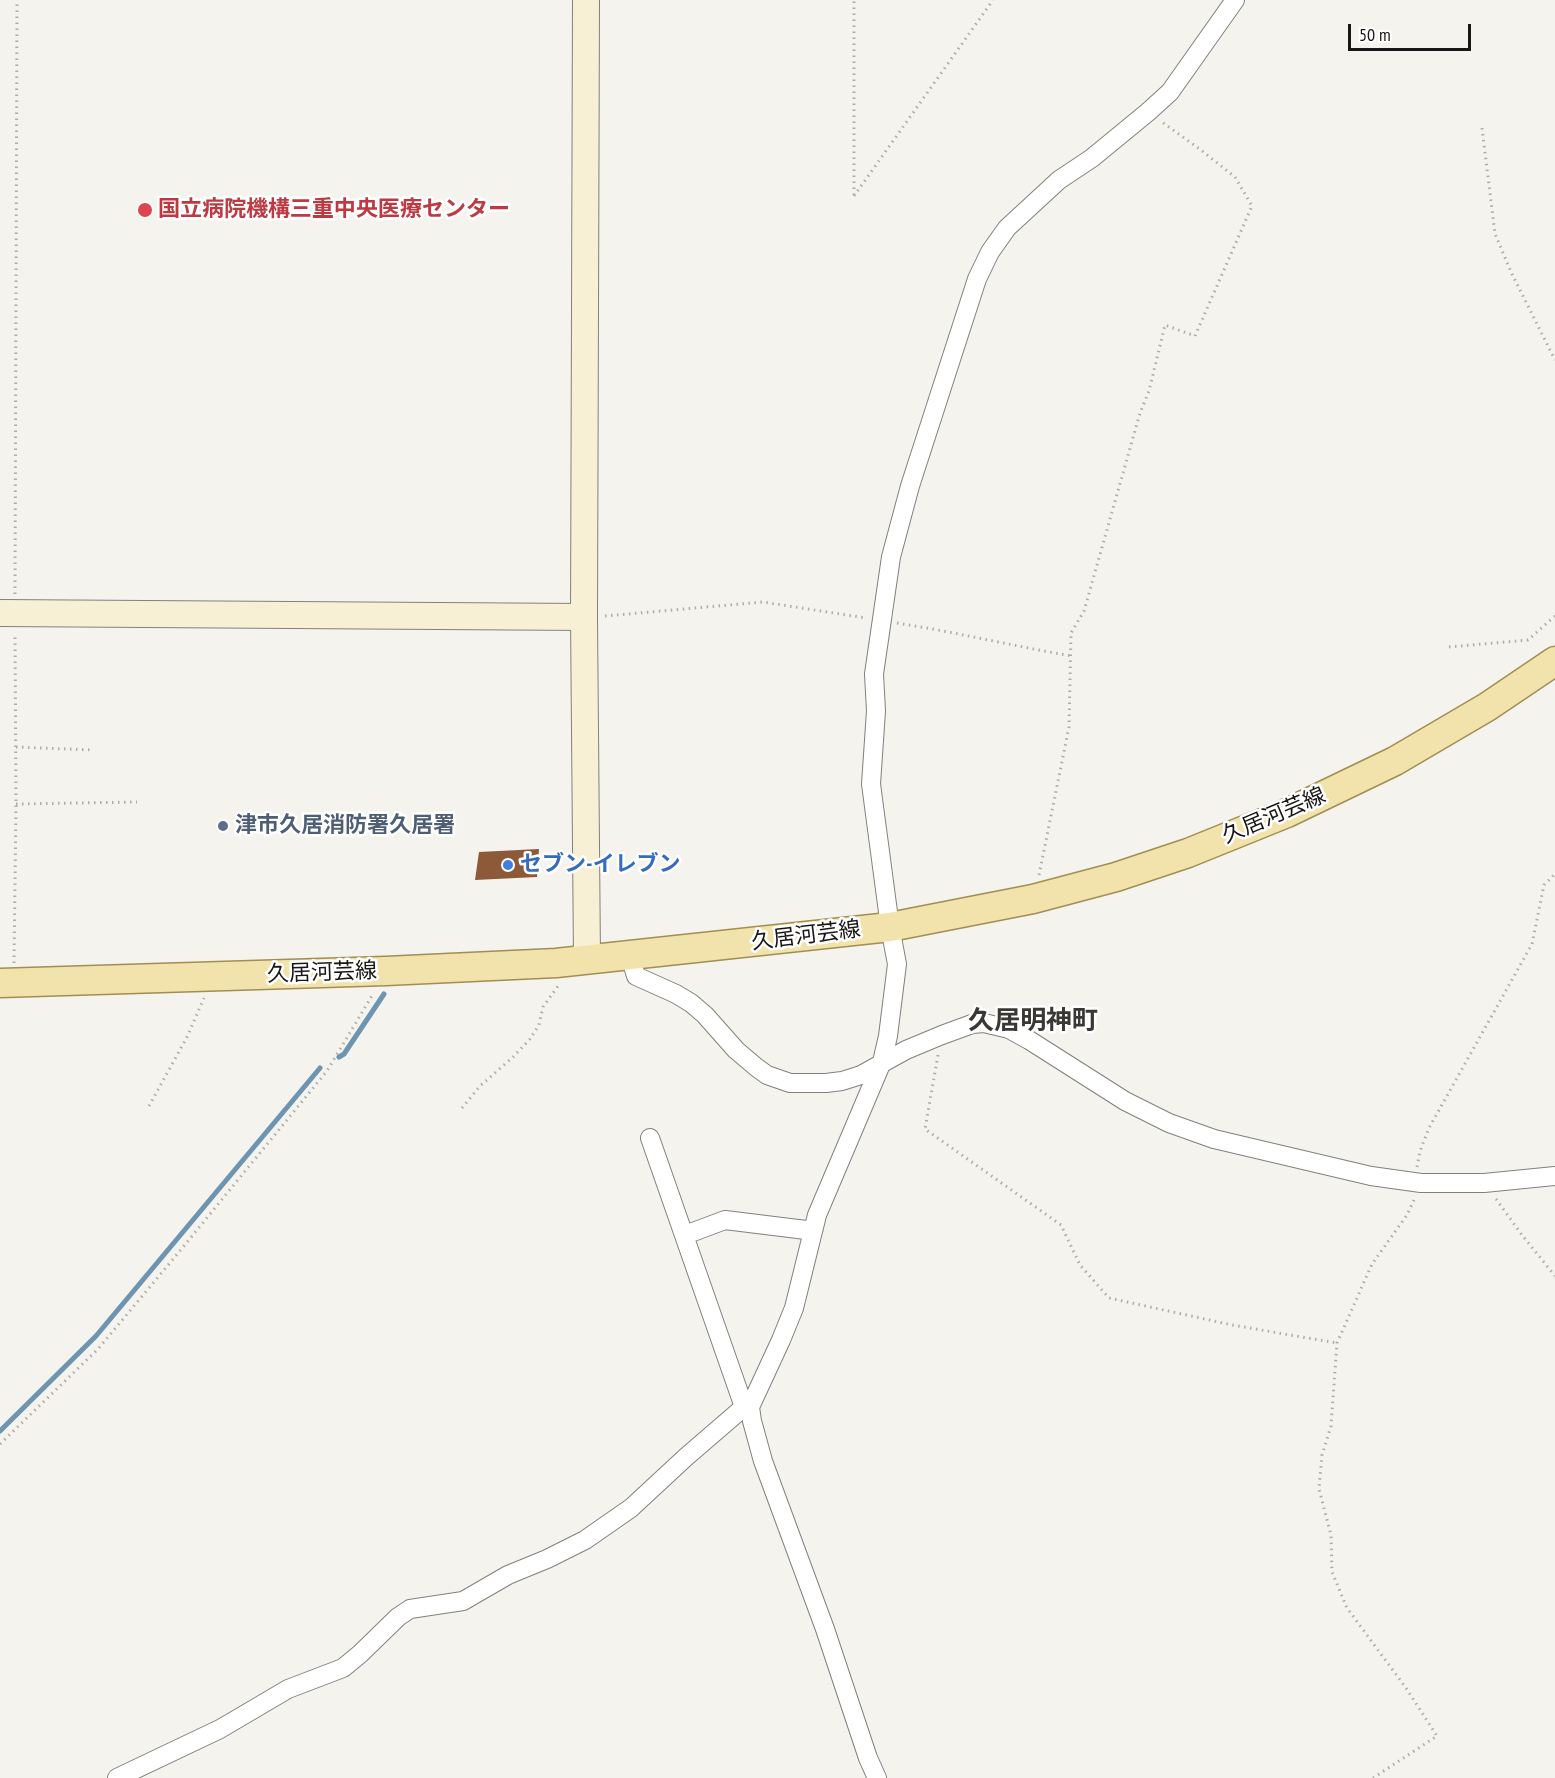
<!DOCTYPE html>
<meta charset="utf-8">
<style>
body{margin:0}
#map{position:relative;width:1555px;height:1778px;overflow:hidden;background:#f4f3ee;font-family:"PT Sans Narrow",sans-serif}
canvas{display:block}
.scale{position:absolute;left:1348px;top:24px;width:123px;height:27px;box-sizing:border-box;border:3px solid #181716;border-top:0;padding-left:8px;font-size:18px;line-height:21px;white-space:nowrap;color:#181716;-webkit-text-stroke:4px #fff;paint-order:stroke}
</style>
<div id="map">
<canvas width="1555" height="1778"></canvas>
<div class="scale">50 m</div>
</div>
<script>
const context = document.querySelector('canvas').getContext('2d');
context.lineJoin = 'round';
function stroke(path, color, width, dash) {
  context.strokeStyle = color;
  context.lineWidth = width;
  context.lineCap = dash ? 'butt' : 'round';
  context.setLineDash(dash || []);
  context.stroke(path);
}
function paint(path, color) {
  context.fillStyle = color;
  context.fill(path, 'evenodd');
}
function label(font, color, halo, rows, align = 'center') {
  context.font = font + ' "PT Sans Narrow","Noto Sans JP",sans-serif';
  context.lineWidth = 5;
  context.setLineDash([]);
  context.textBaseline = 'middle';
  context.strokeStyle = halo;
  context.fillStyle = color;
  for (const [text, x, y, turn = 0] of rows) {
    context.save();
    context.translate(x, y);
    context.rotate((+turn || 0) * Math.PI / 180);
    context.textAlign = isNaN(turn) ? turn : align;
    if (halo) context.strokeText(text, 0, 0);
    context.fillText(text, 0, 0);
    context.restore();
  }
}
stroke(new Path2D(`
 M 339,1057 L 344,1054 L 384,994
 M 0,1431 L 96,1336 L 320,1068`), '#6d95b1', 5);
paint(new Path2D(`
 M 539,849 L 537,877 L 475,880 L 479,852 Z`), '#8c5939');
const street = new Path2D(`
 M 630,956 L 636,976 L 676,994 L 691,1003 L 705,1015 L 736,1050 L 756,1067 L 767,1075 L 790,1083 L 826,1083 L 842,1081 L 861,1075 L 906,1050 L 942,1035 L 972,1024 L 984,1023 L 1009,1029 L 1029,1040 L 1125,1101 L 1169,1123 L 1214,1139 L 1371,1176 L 1421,1183 L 1484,1183 L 1555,1176
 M 650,1138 L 744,1407 L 750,1407
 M 685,1235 L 725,1220 L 806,1230 L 814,1228
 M 117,1778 L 220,1729 L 288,1689 L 343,1668 L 360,1654 L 398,1617 L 410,1609 L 463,1601 L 508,1575 L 547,1559 L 585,1540 L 631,1508 L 686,1457 L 744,1407
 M 877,1778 L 868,1758 L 825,1629 L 763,1461 L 752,1421 L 750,1407 L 781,1340 L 794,1308 L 817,1215 L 882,1062 L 888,1036 L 897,964 L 890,927 L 871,784 L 876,711 L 874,674 L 891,557 L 910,486 L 977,279 L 990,252 L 1007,228 L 1059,180 L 1092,158 L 1148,112 L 1170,92 L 1235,0`);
const secondary = new Path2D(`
 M 586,0 L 584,617 L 587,960
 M 0,613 L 584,617`);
const primary = new Path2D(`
 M 0,983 L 386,971 L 556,963 L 890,927 L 1033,899 L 1116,877 L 1188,853 L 1287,813 L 1395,761 L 1487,707 L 1555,661`);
stroke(street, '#81817c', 20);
stroke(secondary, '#81817c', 28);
stroke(primary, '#a08e53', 31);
stroke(new Path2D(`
 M 1482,128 L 1495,234 L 1512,274 L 1555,360
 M 854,195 L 854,0
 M 854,196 L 993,0
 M 15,594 L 17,0
 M 605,616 L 763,602 L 866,618
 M 897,623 C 955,632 1013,646 1072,656
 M 1449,647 L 1528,640 L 1555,616
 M 16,747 L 93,750
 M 16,804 L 137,802
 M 1039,875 L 1069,727 L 1071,633 L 1084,611 L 1140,413 L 1149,391 L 1165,325 L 1195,336 L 1252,206 L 1235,177 L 1201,150 L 1162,122
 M 14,963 L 16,804 L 15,633
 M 938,1055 L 925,1129 L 1061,1225 L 1080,1265 L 1109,1298 L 1232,1325 L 1337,1343
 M 149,1106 L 187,1037 L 204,998
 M 462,1108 L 480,1086 L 513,1057 L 530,1039 L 539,1025 L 543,1007 L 558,986
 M 1417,1167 L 1420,1151 L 1429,1128 L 1532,944 L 1544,885 L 1555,874
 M 1496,1199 L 1522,1235 L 1555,1276
 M 0,1444 L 98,1349 L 179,1252 L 327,1071 L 373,994
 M 1373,1778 L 1437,1736 L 1406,1688 L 1347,1608 L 1332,1572 L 1331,1535 L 1319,1489 L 1322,1455 L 1331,1426 L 1337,1343 L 1372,1264 L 1407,1215 L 1414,1200`), '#adaca8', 3, [1.5, 4.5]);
stroke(street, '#fff', 18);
stroke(secondary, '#f8f0d5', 26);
stroke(primary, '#f2e2ac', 28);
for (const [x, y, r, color] of [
 [145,210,8,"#e0444e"],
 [223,826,6,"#5c6f8a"],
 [508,865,6,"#3f7fe0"]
]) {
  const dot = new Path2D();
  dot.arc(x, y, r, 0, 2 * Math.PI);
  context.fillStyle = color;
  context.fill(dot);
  stroke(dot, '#fff', 2);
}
label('bold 22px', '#be3a42', '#fff', [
 ["国立病院機構三重中央医療センター",158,210]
], 'left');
label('22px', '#181716', '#fff', [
 ["久居河芸線",1274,816,-23],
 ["久居河芸線",806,936,-7],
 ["久居河芸線",322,973,-2]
]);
label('bold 22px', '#4e5e75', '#fff', [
 ["津市久居消防署久居署",235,826]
], 'left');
label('bold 22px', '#366cbe', '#fff', [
 ["セブン-イレブン",520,865]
], 'left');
label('bold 26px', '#393834', '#fff', [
 ["久居明神町",1033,1022]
]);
</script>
